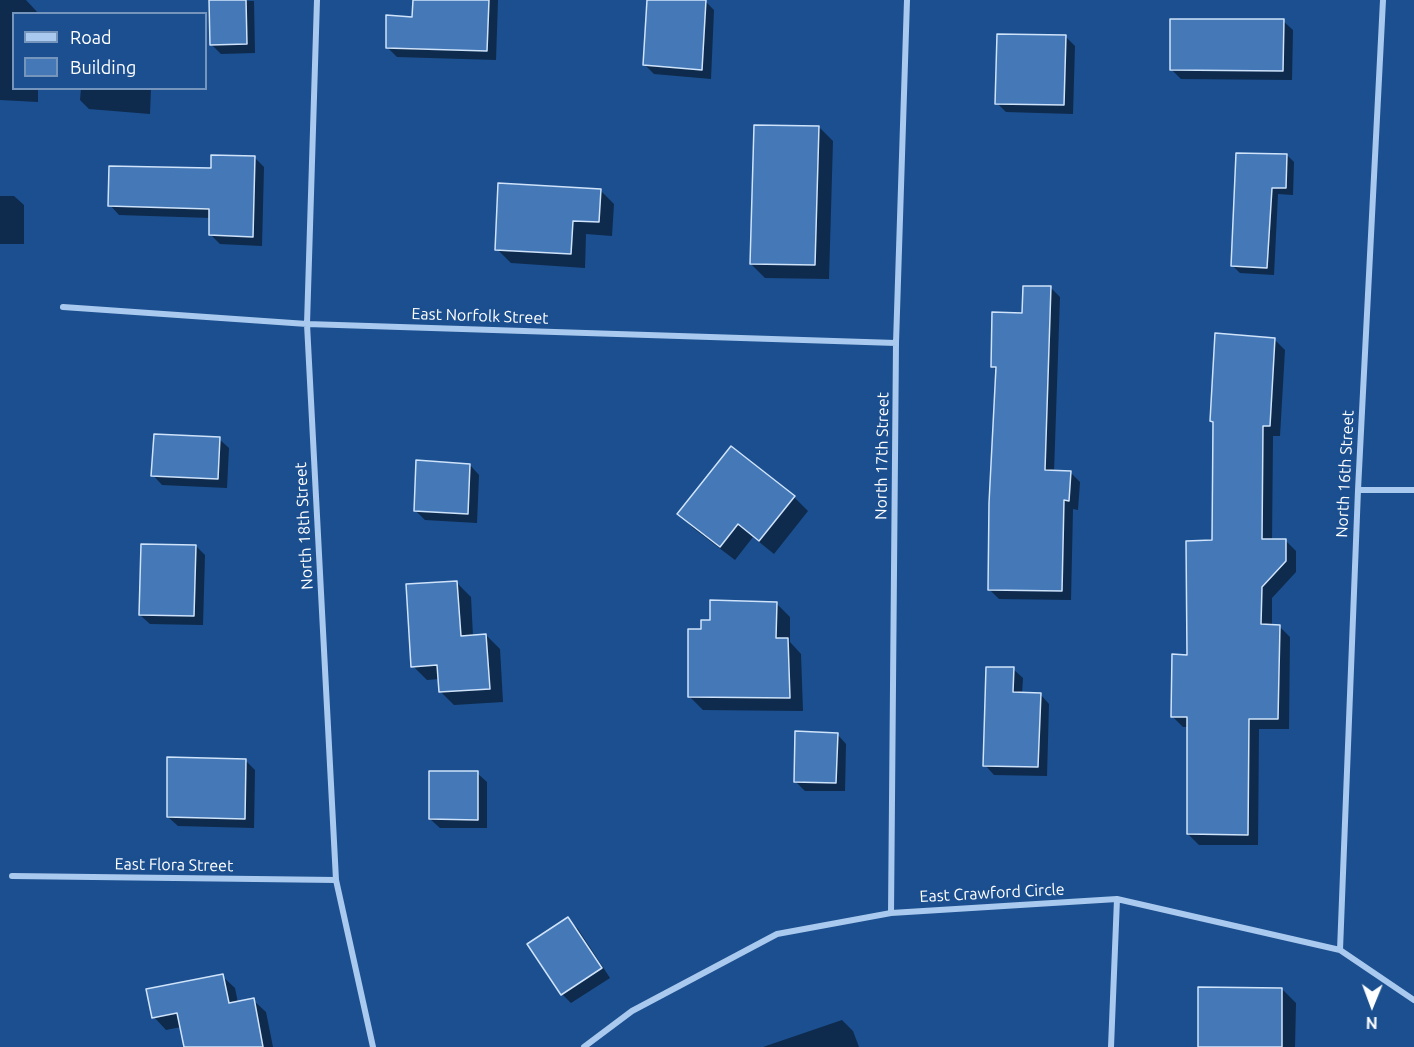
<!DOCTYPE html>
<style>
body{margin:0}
#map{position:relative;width:1414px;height:1047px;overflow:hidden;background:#1b4f8f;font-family:Ubuntu,sans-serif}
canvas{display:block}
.legend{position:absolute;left:12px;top:12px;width:195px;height:78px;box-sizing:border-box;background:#1b4f8f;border:2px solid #7695bc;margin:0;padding:8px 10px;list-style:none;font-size:18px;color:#fff}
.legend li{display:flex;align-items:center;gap:12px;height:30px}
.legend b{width:30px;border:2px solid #7695bc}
.north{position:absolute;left:1342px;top:975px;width:60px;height:60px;-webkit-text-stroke:4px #1b4f8f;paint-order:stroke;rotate:181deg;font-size:16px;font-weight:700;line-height:24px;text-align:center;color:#fff}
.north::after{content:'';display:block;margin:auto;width:21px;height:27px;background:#fff;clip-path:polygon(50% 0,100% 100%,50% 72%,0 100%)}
</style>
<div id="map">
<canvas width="1414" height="1047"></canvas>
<ul class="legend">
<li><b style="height:8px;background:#a9c9ee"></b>Road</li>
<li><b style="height:16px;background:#4478b7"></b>Building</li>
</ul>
<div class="north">N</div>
</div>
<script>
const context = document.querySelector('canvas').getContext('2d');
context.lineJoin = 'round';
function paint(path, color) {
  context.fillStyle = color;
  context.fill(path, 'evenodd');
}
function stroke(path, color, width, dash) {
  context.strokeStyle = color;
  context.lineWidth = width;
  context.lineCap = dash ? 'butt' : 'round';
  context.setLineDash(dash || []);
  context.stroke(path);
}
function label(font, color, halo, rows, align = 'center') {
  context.font = font + ' Ubuntu,sans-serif';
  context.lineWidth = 5;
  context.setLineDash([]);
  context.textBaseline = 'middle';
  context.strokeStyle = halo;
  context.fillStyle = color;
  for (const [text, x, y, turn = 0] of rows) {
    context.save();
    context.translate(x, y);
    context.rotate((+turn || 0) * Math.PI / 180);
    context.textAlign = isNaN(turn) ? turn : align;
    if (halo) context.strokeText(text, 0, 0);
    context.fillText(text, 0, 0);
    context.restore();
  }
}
paint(new Path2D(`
 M 0,0 L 26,0 L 39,14 L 14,14 L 14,88 L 38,88 L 38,102 L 0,100 Z
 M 210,0 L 254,1 L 255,53 L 221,54 L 211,44 Z
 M 414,0 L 498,0 L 496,60 L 397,57 L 387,47 L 414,18 Z
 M 648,0 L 705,1 L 714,10 L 711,79 L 654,74 L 645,65 Z
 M 1283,21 L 1293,30 L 1292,80 L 1181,79 L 1172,70 Z
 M 1065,36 L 1075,46 L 1073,114 L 1006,112 L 997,103 Z
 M 81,88 L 151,88 L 150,114 L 89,109 L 80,100 Z
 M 819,127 L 833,141 L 829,279 L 765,278 L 751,264 Z
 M 1287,155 L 1294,162 L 1293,195 L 1278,194 L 1274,275 L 1240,273 L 1233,266 Z
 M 255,158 L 264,167 L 262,246 L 220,244 L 210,234 L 211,218 L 119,215 L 110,205 L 212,170 Z
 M 600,190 L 614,204 L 612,236 L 586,234 L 585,268 L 511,263 L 497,249 Z
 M 0,196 L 14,196 L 24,205 L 24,244 L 0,244 Z
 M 1051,288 L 1060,297 L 1054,472 L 1070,472 L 1080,482 L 1078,510 L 1073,509 L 1071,600 L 999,599 L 990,590 L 998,372 L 992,366 L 1023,314 Z
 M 1274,339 L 1285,350 L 1280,436 L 1273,436 L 1272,541 L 1285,540 L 1296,551 L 1296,572 L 1272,598 L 1272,626 L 1279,626 L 1290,637 L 1289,729 L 1259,729 L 1258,845 L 1199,845 L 1188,834 L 1189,727 L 1183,727 L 1172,716 L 1188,656 L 1214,542 L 1214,423 L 1211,421 Z
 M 219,439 L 229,448 L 227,488 L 162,485 L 153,475 Z
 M 470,465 L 479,475 L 477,523 L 425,520 L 415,510 Z
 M 794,497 L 808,511 L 774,554 L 753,537 L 735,560 L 693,528 L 679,514 Z
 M 196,546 L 205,555 L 203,625 L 150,624 L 140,615 Z
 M 457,583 L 471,597 L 473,636 L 486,635 L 500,649 L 503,702 L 454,705 L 440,691 L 439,679 L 427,680 L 413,666 Z
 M 776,603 L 790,617 L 790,642 L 801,654 L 803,711 L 703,710 L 689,696 L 703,631 L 711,621 Z
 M 1013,669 L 1023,678 L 1022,694 L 1040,694 L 1049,704 L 1047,776 L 994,775 L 985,765 Z
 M 837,734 L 846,744 L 845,791 L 805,791 L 795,781 Z
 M 245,760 L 255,770 L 254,828 L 178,826 L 168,817 Z
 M 477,773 L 487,782 L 487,828 L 440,828 L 430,819 Z
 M 568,919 L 578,929 L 610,978 L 571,1003 L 562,994 Z
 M 222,976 L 235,988 L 238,1003 L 253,1000 L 266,1012 L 273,1047 L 185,1047 L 181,1027 L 166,1030 L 154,1017 Z
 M 1282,989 L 1296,1003 L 1295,1047 L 1199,1047 Z
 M 842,1020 L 853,1031 L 859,1047 L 763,1047 Z`), '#0007');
const building = new Path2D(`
 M 209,0 L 246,0 L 247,44 L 210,45 Z
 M 413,0 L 489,0 L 487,51 L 386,48 L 386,15 L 412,17 Z
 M 647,0 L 706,0 L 702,70 L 643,65 Z
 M 1170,19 L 1284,19 L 1283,71 L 1170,70 Z
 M 997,34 L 1066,35 L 1064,105 L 995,104 Z
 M 754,125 L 819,126 L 815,265 L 750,264 Z
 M 1236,153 L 1287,154 L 1286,188 L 1272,188 L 1267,268 L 1231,266 Z
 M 211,155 L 255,156 L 253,237 L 209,235 L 209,209 L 108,206 L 109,166 L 211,168 Z
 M 498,183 L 601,189 L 599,222 L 573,221 L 571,254 L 495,250 Z
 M 1023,286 L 1051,286 L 1045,470 L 1071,471 L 1069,501 L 1064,500 L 1062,591 L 988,590 L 989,503 L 996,367 L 991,367 L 992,312 L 1022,313 Z
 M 1215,333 L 1275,338 L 1270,426 L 1263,426 L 1262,539 L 1286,539 L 1286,561 L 1262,587 L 1261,624 L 1280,625 L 1278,719 L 1249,719 L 1248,835 L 1187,834 L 1187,717 L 1171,717 L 1172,654 L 1187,655 L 1186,541 L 1212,540 L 1213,422 L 1210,421 Z
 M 154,434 L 220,437 L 218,479 L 151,476 Z
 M 731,446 L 795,496 L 759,541 L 738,524 L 720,547 L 677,514 Z
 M 416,460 L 470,464 L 468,514 L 414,511 Z
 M 141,544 L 196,545 L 194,616 L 139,615 Z
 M 457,581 L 461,636 L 486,634 L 490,689 L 439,692 L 437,665 L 411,667 L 406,584 Z
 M 710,600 L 777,602 L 776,638 L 788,638 L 790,698 L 688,697 L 688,629 L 701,629 L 701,620 L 710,620 Z
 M 986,667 L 1014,667 L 1013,692 L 1041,693 L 1038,767 L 983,766 Z
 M 795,731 L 838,733 L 836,783 L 794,782 Z
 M 167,757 L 246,759 L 245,819 L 167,817 Z
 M 429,771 L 478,771 L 478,820 L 429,819 Z
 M 568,917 L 602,968 L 561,995 L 527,944 Z
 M 223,974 L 229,1003 L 254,998 L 263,1047 L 184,1047 L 177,1013 L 152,1018 L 146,989 Z
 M 1198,987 L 1282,988 L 1282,1047 L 1198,1047 Z`);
paint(building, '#4478b7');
stroke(building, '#cfe3fa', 1.5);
stroke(new Path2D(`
 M 317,0 L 307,324 L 336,880 L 373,1047
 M 63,307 L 307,324 L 896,343
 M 1358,490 L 1414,490
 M 12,876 L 336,880
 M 891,913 L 896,343 L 907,0
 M 1340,950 L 1358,490 L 1383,0
 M 584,1047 L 632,1011 L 777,934 L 891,913 L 1117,899 L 1340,950 L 1414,1000
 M 1111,1047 L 1117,899`), '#a9c9ee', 6);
label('16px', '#fff', '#1b4f8f', [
 ["East Norfolk Street",480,316,2],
 ["North 17th Street",882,456,-89],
 ["North 16th Street",1345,474,-87],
 ["North 18th Street",304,526,-93],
 ["East Flora Street",174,865,1],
 ["East Crawford Circle",992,893,-3]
]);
</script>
